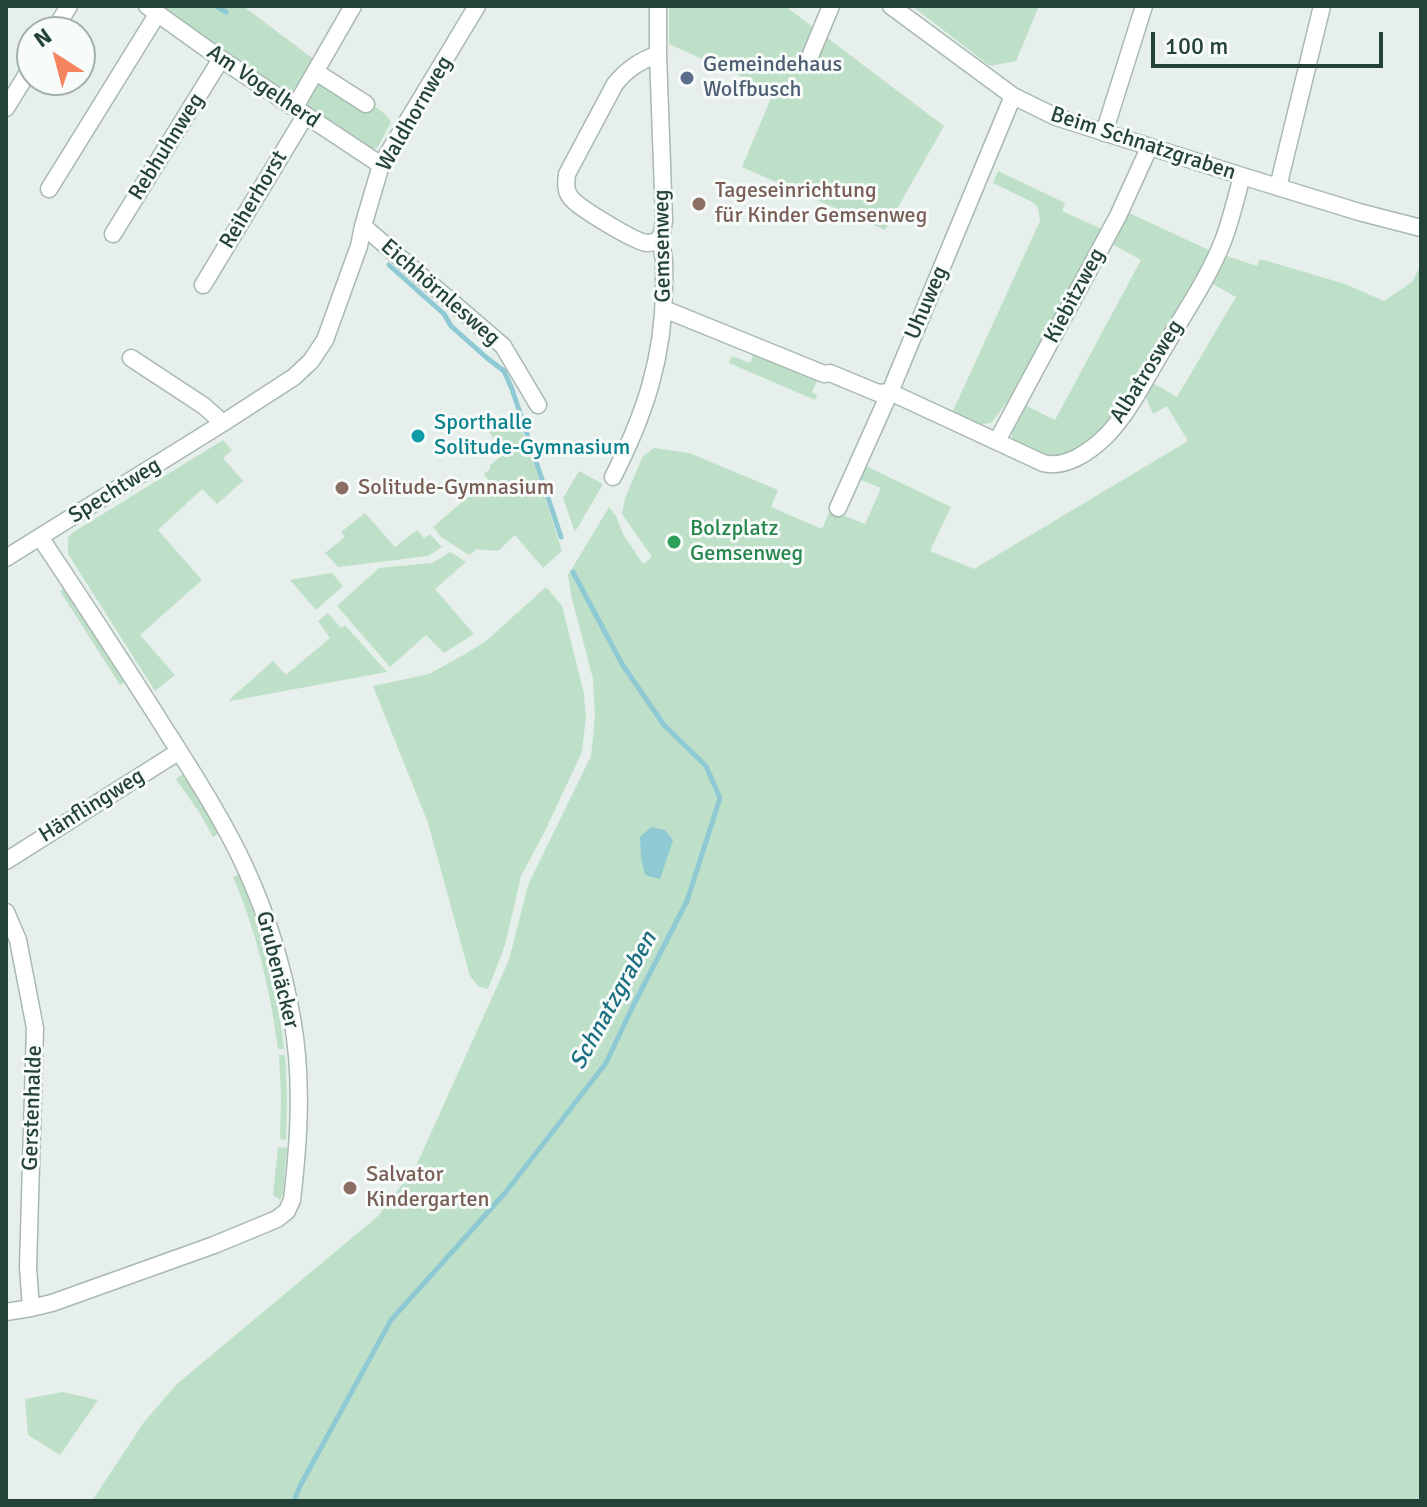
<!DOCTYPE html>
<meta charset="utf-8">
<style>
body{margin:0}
#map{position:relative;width:1427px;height:1507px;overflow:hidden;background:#e6efeb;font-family:Signika,sans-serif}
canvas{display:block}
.frame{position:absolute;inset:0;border:8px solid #24423a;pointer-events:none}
.north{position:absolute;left:16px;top:16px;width:80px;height:80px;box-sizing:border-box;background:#f7fbf9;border:2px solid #a3b1ad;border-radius:50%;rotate:324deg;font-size:22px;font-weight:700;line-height:32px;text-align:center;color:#24423a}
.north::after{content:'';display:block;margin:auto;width:28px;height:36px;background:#f4845f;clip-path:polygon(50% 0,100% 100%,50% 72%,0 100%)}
.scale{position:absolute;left:1151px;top:32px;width:232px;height:36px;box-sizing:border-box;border:4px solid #24423a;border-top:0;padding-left:10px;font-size:24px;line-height:28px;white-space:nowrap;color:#24423a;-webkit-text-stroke:6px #f7fbf9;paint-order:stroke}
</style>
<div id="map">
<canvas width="1427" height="1507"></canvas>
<div class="frame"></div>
<div class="north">N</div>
<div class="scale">100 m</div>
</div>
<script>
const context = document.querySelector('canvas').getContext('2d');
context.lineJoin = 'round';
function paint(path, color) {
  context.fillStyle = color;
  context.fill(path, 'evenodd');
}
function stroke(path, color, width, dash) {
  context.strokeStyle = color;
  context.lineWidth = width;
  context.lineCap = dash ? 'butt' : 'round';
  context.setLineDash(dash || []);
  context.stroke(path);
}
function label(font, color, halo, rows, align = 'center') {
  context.font = font + ' Signika,sans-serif';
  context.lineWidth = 6;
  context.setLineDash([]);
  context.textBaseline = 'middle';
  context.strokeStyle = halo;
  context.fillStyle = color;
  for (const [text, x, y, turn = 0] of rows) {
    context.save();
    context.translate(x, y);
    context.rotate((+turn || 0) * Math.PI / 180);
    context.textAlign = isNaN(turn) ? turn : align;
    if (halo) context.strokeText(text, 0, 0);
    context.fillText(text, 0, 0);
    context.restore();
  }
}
paint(new Path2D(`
 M 161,6 L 243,6 L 316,61 L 297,93 L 288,94 Z
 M 669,6 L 785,6 L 944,126 L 885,230 L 742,167 L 774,91 L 669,44 Z
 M 912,6 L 1039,6 L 1016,61 L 990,66 Z
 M 320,84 C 338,91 383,104 391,122 L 378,147 L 371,150 L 306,106 C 306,97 311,88 320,84 Z
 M 998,171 L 1065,203 L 1062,211 L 1104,230 L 1023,380 L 992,422 C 978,428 966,419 952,413 L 1040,221 L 1038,208 L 1034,203 L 993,183 Z
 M 1127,212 L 1211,251 L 1199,275 L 1124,402 C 1109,421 1079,456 1053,456 C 1044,456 1036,451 1029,448 C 1022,445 1017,443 1012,438 L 1012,426 L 1025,405 L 1055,420 L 1141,260 L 1112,244 Z
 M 1224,255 L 1257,266 L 1259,260 L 1264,260 L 1345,284 L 1384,301 L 1412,282 L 1421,265 L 1421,1501 L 92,1501 L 144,1422 L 177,1384 L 378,1216 L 416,1166 L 509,960 L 528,885 L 591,756 L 595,717 L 593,679 L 571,595 L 568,575 L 609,507 L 616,516 L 623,534 L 643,564 L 652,557 L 622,514 L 625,498 L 643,456 L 654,448 L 689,453 L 778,490 L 771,507 L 822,529 L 830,510 L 865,524 L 881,488 L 858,479 L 865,468 L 868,467 L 951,507 L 930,551 L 974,569 L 1188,441 L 1167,406 L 1153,414 L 1144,393 L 1151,382 L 1177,397 L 1236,297 L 1211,283 Z
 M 755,350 L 819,376 L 812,392 L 817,395 L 815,400 L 729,363 L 732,356 L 750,363 Z
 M 486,419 L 517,420 L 528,445 L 562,551 L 543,568 L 515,535 L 498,551 L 477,549 L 469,555 L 441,537 L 433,527 L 488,480 L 484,474 L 490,469 L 490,465 L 505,453 L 484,425 Z
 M 223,440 L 232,450 L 223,458 L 243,481 L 217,504 L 202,489 L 158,530 L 202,580 L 140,635 L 175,675 L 155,691 L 68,554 L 68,538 L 72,533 Z
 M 579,471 L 603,484 L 575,532 L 563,498 Z
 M 365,513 L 395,547 L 417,530 L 424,538 L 430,534 L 442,547 L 428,556 L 338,567 L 325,553 L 345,537 L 341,532 Z
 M 450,552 L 466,562 L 435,589 L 474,634 L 444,653 L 426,635 L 390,667 L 337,606 L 379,568 L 432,563 Z
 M 332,573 L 343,586 L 316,610 L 290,580 Z
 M 65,587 L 125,682 L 120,685 L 60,591 Z
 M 546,587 L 562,606 L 584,694 L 586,717 L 582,752 L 544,833 L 521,876 L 505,945 L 488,989 L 478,986 L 470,976 L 428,823 L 373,686 L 429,674 L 467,653 L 486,641 Z
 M 328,613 L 341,628 L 345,625 L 387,672 L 230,701 L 229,700 L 273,661 L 286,675 L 330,638 L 318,621 Z
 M 183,774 L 219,833 L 213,837 L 199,812 L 176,779 Z
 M 239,874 C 262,930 277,988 284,1049 L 278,1049 C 270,990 257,932 233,877 Z
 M 279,1055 L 285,1055 L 287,1096 L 286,1140 L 280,1139 L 281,1096 Z
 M 278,1147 L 287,1148 L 283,1193 L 280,1200 L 273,1195 Z
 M 63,1392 L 98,1400 L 60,1455 L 28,1435 L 25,1399 Z`), '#bfe0c8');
paint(new Path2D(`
 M 651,827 L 665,830 L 673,840 L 660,879 L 645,875 L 641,858 L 640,837 Z`), '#8ec9d4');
stroke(new Path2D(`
 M 216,6 L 226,12
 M 389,265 L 444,314 L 451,326 L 487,358 L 504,371 L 512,389 L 561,537
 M 294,1501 L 300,1486 L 391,1320 L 505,1193 L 606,1063 L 633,1006 L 687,901 L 720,798 L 706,766 L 664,725 L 622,664 L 573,572`), '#8ec9d4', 5);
const minor = new Path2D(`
 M 147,6 L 221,59 L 381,165
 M 891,6 L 1013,96 L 1056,117 L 1242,176 L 1359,212 L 1421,228
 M 53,32 L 69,6
 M 658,54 C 640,61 627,69 615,84 L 567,174 C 566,183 565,191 571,198 C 579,208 635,242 647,243 C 652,243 654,242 659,240
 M 811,54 L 831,6
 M 316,72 L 366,104
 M 295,107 L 353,6
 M 6,108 L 32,66
 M 1104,133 L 1144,6
 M 1278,187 L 1322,6
 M 49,189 L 158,13
 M 363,226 L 503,346 L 538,405
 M 113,234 L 221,59
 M 203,285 L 305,116
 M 664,309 L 824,374 L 830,373 L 878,393 L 890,392
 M 131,358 L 204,406 L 223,423
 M 890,392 L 1043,463 C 1066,469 1091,451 1107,435 C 1131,410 1146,377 1164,348 C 1184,313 1208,279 1223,241 C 1231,220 1236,198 1242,176
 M 997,441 L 1118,216 L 1149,148
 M 613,477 C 644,416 664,358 664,288 C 664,271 666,256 659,240 L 662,233 L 664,220 L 658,54 L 658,6
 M 838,508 L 890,392 L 1013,96
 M 6,558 L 223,423 L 294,377 L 311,361 L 325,340 L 359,246 L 363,226 L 381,165 L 477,6
 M 6,861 L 178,752
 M 6,912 L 18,940 L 35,1028 L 28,1267 L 31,1308
 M 6,1312 L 31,1308 L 52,1303 L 214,1245 L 277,1219 L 287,1211 L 292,1200 C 299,1140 303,1078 292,1018 C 283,967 267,915 245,867 C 220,813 185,761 153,710 C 116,652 78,594 40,537`);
stroke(minor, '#a8b8b2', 19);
stroke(minor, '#fff', 16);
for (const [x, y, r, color] of [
 [687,78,8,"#5c6f8a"],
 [699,204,8,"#8d6e63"],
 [418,436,8,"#0f9aa8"],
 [342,488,8,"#8d6e63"],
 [674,542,8,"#2e9e5b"],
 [350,1188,8,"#8d6e63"]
]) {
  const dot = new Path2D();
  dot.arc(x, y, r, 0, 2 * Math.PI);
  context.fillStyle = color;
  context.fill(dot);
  stroke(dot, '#f7fbf9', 3);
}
label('22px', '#4e5e75', '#f7fbf9', [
 ["Gemeindehaus",703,65],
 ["Wolfbusch",703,90]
], 'left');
label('22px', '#24423a', '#f7fbf9', [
 ["Am Vogelherd",263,87,34],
 ["Waldhornweg",415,114,-60],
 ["Beim Schnatzgraben",1143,144,18],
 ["Rebhuhnweg",167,147,-58],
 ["Reiherhorst",254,200,-59],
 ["Gemsenweg",663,246,-91],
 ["Eichhörnlesweg",440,293,41],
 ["Kiebitzweg",1075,296,-62],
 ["Uhuweg",927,303,-67],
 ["Albatrosweg",1147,372,-58],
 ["Spechtweg",115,491,-32],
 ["Hänflingweg",92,806,-32],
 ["Grubenäcker",277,970,76],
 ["Gerstenhalde",33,1108,-88]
]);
label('22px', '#785e54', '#f7fbf9', [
 ["Tageseinrichtung",715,191],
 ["für Kinder Gemsenweg",715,216],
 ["Solitude-Gymnasium",358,488],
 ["Salvator",366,1175],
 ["Kindergarten",366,1200]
], 'left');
label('22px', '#0d838f', '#f7fbf9', [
 ["Sporthalle",434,423],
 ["Solitude-Gymnasium",434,448]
], 'left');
label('22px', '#27864d', '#f7fbf9', [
 ["Bolzplatz",690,529],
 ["Gemsenweg",690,554]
], 'left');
label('italic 24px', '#1c6f80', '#f7fbf9', [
 ["Schnatzgraben",614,1001,-61]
]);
</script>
